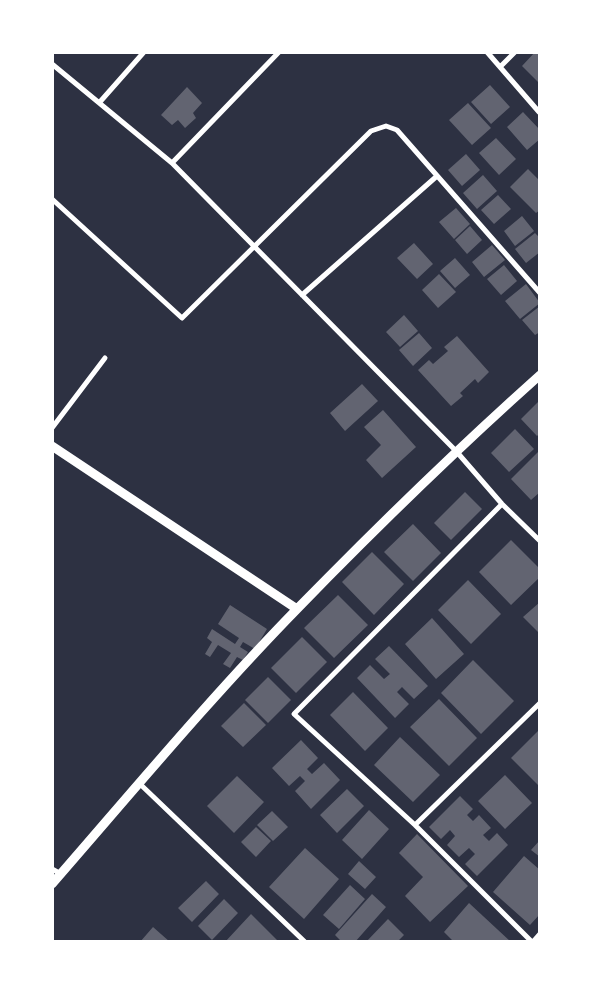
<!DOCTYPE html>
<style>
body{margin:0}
#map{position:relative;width:592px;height:994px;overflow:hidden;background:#2d3142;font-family:"PT Serif",serif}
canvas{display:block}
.frame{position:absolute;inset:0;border:54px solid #fff;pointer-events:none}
</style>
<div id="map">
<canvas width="592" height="994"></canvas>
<div class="frame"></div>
</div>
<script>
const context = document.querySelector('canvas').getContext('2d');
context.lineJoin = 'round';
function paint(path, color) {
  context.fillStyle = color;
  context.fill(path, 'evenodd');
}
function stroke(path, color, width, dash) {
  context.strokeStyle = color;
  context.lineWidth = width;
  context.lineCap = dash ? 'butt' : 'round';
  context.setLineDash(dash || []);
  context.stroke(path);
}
paint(new Path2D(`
 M 535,52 L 540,52 L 540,84 L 522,66 Z
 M 490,85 L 510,107 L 491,124 L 471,102 Z
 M 187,87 L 202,103 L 193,113 L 196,118 L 185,128 L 178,120 L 172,125 L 161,115 Z
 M 468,103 L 491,128 L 472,145 L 449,120 Z
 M 523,112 L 540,130 L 540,139 L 527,150 L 507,127 Z
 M 496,138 L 516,159 L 499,175 L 479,153 Z
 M 466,154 L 480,170 L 462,186 L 448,170 Z
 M 528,169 L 540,181 L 540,210 L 536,213 L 510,187 Z
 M 483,175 L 497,191 L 477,209 L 463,193 Z
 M 498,195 L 511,209 L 494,224 L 481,210 Z
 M 456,208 L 470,224 L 454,239 L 439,222 Z
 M 522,216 L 534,231 L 515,246 L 504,231 Z
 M 470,226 L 482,240 L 467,254 L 455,240 Z
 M 535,233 L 540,238 L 540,252 L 526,263 L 515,249 Z
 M 414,243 L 433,264 L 417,279 L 397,258 Z
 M 492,245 L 505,260 L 484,277 L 472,262 Z
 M 455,258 L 470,275 L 455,288 L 440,271 Z
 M 504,265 L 517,281 L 501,295 L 487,279 Z
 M 439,274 L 456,292 L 438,308 L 422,290 Z
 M 526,284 L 540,303 L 520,319 L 505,301 Z
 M 540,306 L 540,332 L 535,335 L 522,320 Z
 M 404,315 L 418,331 L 400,347 L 386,332 Z
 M 419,333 L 432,348 L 413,366 L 399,350 Z
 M 457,336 L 489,372 L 478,383 L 475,379 L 460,393 L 463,396 L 451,406 L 418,370 L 429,360 L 433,364 L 448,351 L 444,347 Z
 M 362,384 L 378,401 L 345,431 L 330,413 Z
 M 540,400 L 540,433 L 537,436 L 521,419 Z
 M 383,410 L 416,447 L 382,478 L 366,460 L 381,445 L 364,427 Z
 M 515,429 L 534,449 L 509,472 L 491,453 Z
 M 538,452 L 540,492 L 531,500 L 511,479 Z
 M 465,492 L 482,509 L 451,540 L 434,523 Z
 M 413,524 L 441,553 L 413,581 L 384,552 Z
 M 511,540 L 540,569 L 540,577 L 511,605 L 479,572 Z
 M 372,552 L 404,584 L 374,615 L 342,582 Z
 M 468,580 L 501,614 L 471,644 L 438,610 Z
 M 338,595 L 368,625 L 334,658 L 304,628 Z
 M 540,602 L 540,634 L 523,617 Z
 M 230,605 L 267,629 L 255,649 L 243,642 L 240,647 L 248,652 L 243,660 L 237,657 L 230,668 L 223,664 L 231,653 L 218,645 L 210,657 L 205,654 L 212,642 L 207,638 L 212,629 L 235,644 L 239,638 L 218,624 Z
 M 432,618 L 464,654 L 436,679 L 405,644 Z
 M 302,637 L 327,662 L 296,693 L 271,668 Z
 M 389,646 L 428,686 L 414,699 L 402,687 L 397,692 L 409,704 L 395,718 L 357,678 L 370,665 L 384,679 L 390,674 L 375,659 Z
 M 473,660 L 514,701 L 481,734 L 441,693 Z
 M 268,677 L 291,700 L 268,723 L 245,700 Z
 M 353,692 L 388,728 L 365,751 L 330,715 Z
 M 439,699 L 477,738 L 449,766 L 410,727 Z
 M 244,703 L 266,725 L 243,747 L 221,726 Z
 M 540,729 L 540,787 L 511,758 Z
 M 400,737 L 440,775 L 413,802 L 374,765 Z
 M 301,740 L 318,758 L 307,769 L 312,774 L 324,763 L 340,780 L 311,809 L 295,791 L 305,781 L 300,776 L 289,786 L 272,768 Z
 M 505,775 L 532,803 L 505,829 L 478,801 Z
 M 237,776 L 264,802 L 234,833 L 207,806 Z
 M 347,789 L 364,806 L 337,833 L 320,815 Z
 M 460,796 L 473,809 L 467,815 L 473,821 L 479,815 L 491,828 L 483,835 L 489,841 L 497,833 L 508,845 L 477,876 L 465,864 L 475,854 L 469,848 L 459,857 L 447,845 L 455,836 L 450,830 L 441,839 L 429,827 Z
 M 369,810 L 389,829 L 362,859 L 342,840 Z
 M 272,811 L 288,827 L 273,841 L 257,825 Z
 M 256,827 L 271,841 L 256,857 L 241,842 Z
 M 417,834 L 468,886 L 430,922 L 405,896 L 423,877 L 399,853 Z
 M 540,840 L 540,857 L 531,850 Z
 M 305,848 L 339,879 L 304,919 L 269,887 Z
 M 524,856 L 540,870 L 540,914 L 530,925 L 493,892 Z
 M 359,861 L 376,877 L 365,889 L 348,874 Z
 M 206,881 L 219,894 L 192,922 L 178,908 Z
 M 350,885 L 365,899 L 339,929 L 323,915 Z
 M 372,894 L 386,907 L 355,942 L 342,942 L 335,935 Z
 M 224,899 L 238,913 L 212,940 L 198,926 Z
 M 469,903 L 511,942 L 454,942 L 444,932 Z
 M 251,914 L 279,942 L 225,942 Z
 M 388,919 L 404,935 L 397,942 L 366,942 Z
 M 153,927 L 170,942 L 140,942 Z`), '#626471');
stroke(new Path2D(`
 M 279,52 L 172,163 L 456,451 L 502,504 L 540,541
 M 487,52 L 500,67
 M 515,52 L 500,67 L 539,112
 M 52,64 L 172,163
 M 99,103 L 144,52
 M 52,199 L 182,318 L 371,131 L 386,126 L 397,130 L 540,293
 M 302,295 L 437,176
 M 52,428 L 105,358
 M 502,504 L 294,714 L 415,825 L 532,942
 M 140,784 L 305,942
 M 415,825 L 540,703
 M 52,869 L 61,874
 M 533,942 L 540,934`), '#fff', 5);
stroke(new Path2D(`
 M 52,446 L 297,609
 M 52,884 C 133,791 212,696 298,608 C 376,528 456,450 540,375`), '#fff', 9);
</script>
